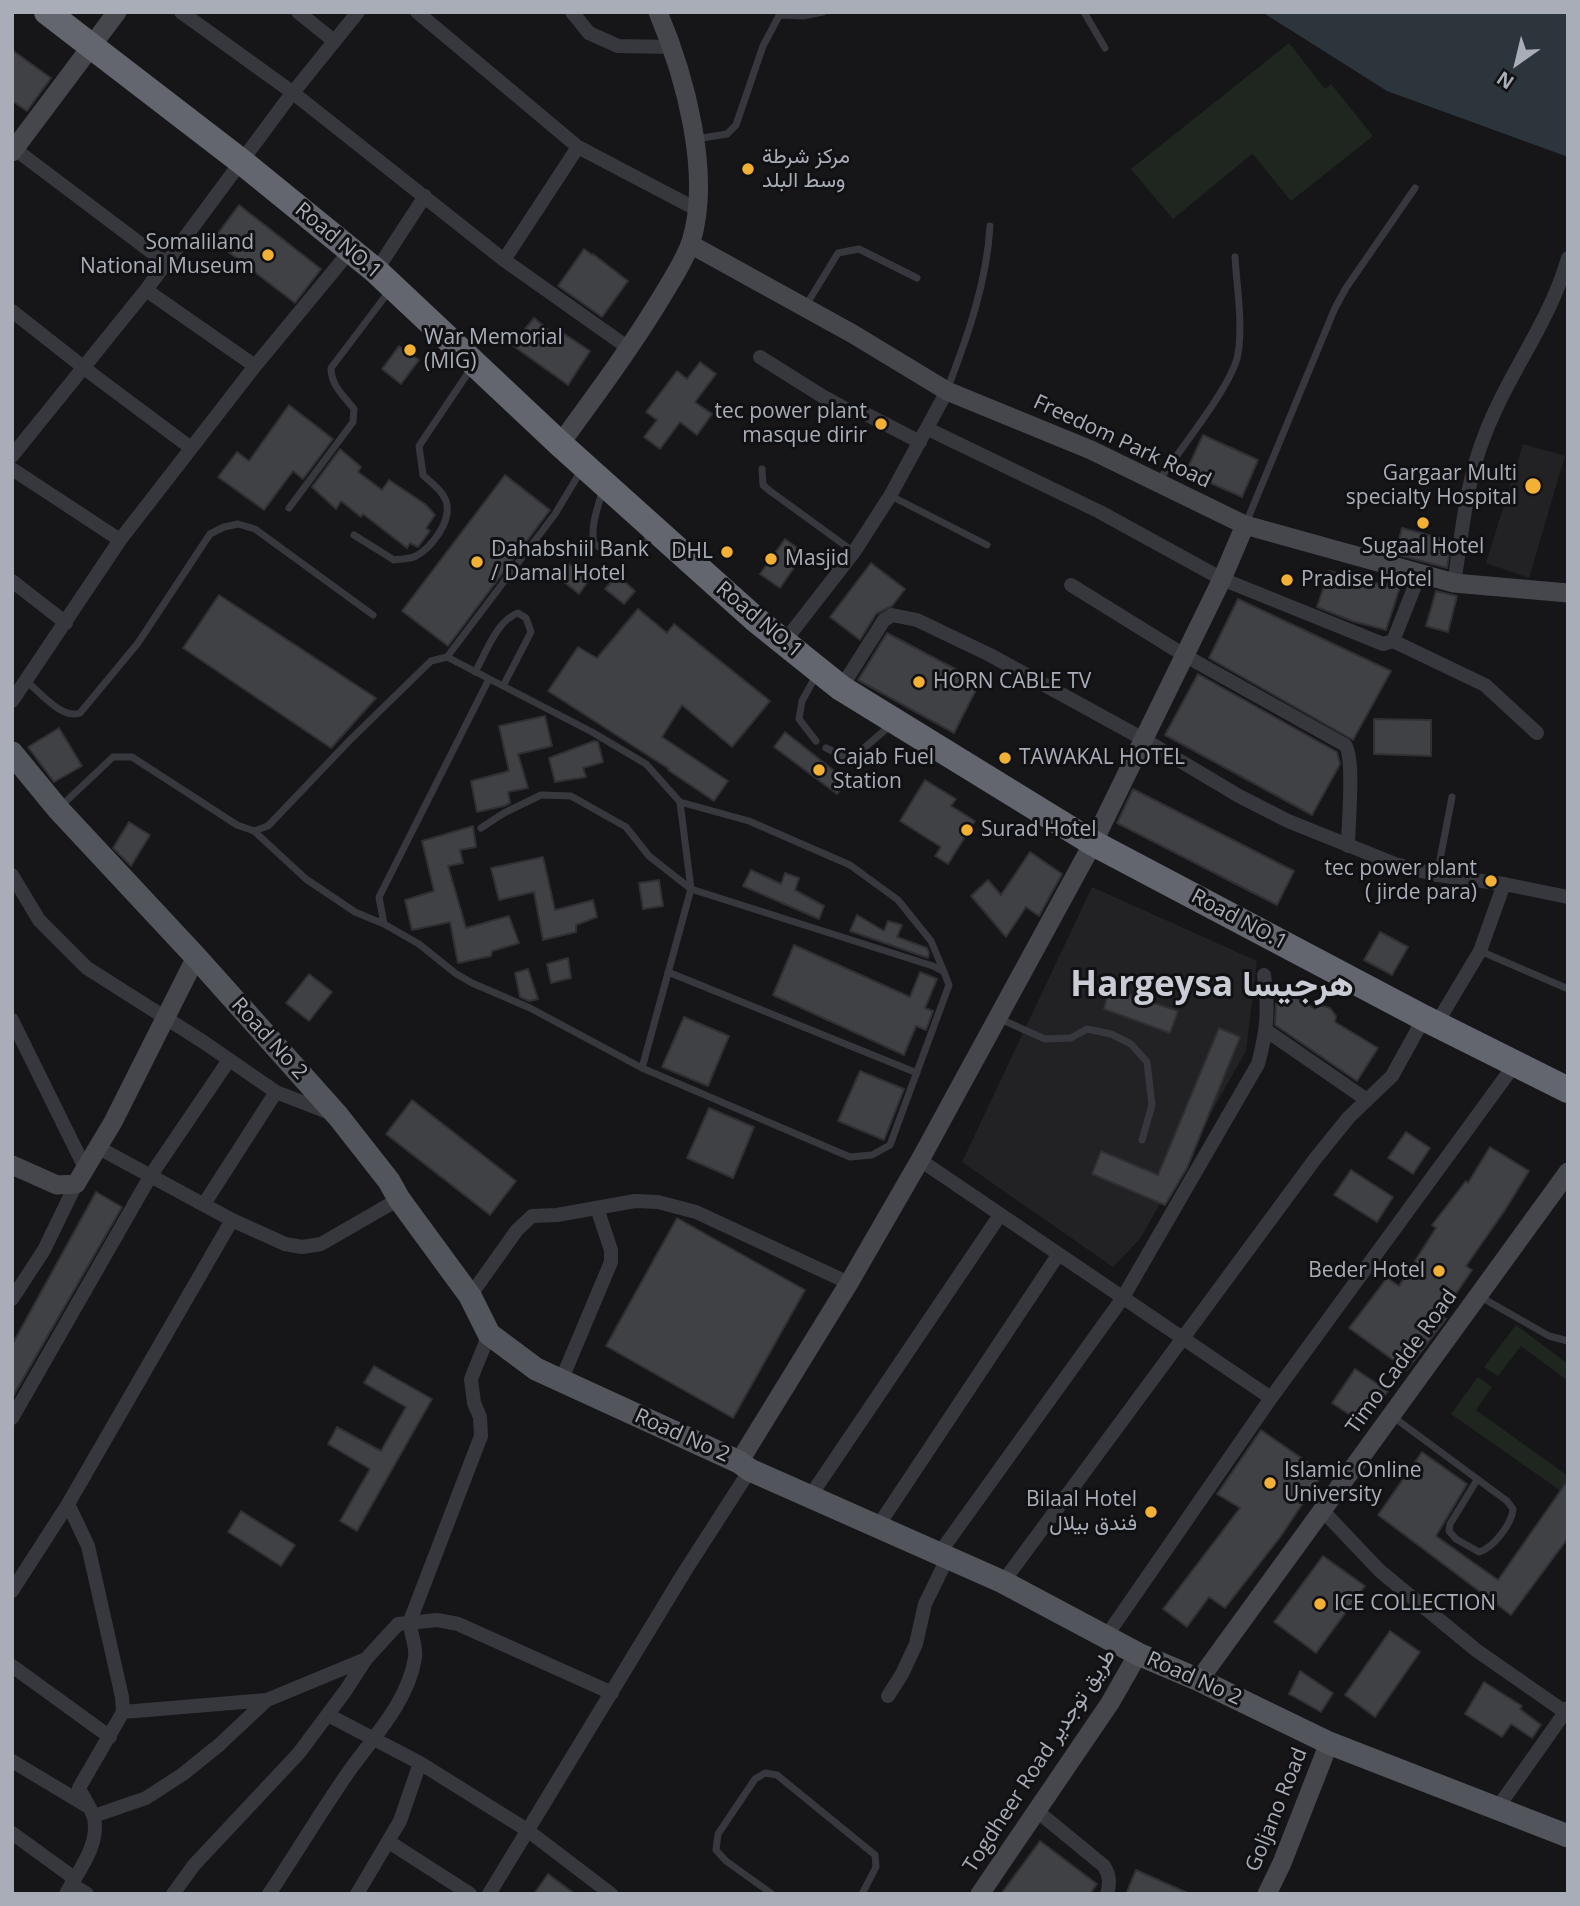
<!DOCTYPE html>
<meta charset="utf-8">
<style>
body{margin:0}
#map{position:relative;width:1580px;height:1906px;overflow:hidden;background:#161618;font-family:"Open Sans",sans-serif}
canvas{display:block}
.frame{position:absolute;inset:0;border:14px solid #a8adb8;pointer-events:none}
.north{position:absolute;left:1482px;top:28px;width:70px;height:70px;-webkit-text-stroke:5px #111113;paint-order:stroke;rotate:214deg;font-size:19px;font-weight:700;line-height:28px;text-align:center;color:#a8adb8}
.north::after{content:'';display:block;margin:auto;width:24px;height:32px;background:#a8adb8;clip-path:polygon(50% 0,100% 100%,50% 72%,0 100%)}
</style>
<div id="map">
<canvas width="1580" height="1906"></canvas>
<div class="frame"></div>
<div class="north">N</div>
</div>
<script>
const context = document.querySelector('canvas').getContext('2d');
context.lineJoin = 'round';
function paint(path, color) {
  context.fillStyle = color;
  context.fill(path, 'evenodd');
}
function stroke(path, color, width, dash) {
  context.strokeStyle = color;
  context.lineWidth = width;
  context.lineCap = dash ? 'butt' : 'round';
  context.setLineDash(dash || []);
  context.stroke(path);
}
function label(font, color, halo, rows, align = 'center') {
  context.font = font + ' "Open Sans",Vazirmatn,sans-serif';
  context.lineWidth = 6;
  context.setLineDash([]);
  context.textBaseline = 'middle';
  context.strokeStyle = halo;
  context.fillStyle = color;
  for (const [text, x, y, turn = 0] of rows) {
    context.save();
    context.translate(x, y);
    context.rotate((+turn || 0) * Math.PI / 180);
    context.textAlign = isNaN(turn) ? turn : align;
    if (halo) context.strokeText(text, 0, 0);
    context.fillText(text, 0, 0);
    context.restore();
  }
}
paint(new Path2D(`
 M 1523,444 L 1565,456 L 1529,578 L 1486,563 Z
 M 1092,887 L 1257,961 L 1246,1051 L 1140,1239 L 1113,1267 L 962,1162 Z`), '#222225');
paint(new Path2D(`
 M 1289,43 L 1325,89 L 1331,84 L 1373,136 L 1291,201 L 1251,152 L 1252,154 L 1173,219 L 1131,169 Z
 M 1516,1325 L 1568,1364 L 1568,1381 L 1521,1346 L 1498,1376 L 1484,1367 Z
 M 1478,1377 L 1492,1387 L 1476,1410 L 1568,1476 L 1568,1496 L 1451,1414 Z`), '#1e261f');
paint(new Path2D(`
 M 1262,12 L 1568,12 L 1568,157 L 1387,91 Z`), '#2c353c');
const building = new Path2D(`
 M 12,50 L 51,78 L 27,111 L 12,101 Z
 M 239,205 L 321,269 L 295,303 L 213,240 Z
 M 584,249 L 592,255 L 593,254 L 628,281 L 602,317 L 558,286 Z
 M 534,318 L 556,336 L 560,331 L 590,351 L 568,385 L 512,345 Z
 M 399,346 L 419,360 L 401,384 L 382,369 Z
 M 700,362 L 716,374 L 695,402 L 712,414 L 697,435 L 680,422 L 660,449 L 644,437 L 657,420 L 646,412 L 677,371 L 687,379 Z
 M 289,405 L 333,439 L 303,479 L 293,471 L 264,510 L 218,477 L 237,452 L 249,461 Z
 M 1203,435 L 1258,460 L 1242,497 L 1186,472 Z
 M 340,449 L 361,467 L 358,472 L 382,490 L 389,480 L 425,504 L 435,515 L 426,528 L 430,531 L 418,547 L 410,543 L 407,548 L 363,514 L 361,517 L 341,501 L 336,509 L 312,487 Z
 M 505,475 L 550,510 L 448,646 L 402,611 Z
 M 1402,528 L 1451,541 L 1447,568 L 1395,554 Z
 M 785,539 L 804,553 L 780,588 L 760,574 Z
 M 871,563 L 905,589 L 892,606 L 876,614 L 860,640 L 830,617 Z
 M 569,564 L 589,580 L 579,594 L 558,577 Z
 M 1329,571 L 1387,586 L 1389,578 L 1402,581 L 1386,630 L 1352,621 L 1317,607 Z
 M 617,575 L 635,591 L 624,604 L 605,589 Z
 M 1436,591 L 1457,596 L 1448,632 L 1426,626 Z
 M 219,595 L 376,698 L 331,748 L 183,648 Z
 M 1238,599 L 1391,671 L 1353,740 L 1209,658 Z
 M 638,609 L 667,633 L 674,624 L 770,701 L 732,747 L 682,705 L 662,737 L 728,781 L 714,801 L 668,770 L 669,769 L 548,691 L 578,647 L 597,658 Z
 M 887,633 L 980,682 L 954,733 L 858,680 Z
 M 1198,674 L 1337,752 L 1340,764 L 1312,815 L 1165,735 Z
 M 545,716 L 552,746 L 518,754 L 528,788 L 508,792 L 510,803 L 504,806 L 477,812 L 471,781 L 509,771 L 499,726 Z
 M 1374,719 L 1431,720 L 1431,756 L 1374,754 Z
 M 59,728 L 82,766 L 54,782 L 28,747 Z
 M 785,732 L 847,781 L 837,794 L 774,747 Z
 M 594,741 L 598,742 L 603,762 L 583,768 L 586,777 L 555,782 L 549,758 Z
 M 925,780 L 956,799 L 951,806 L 975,821 L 948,864 L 935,856 L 941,847 L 900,821 Z
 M 1133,789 L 1294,871 L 1277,905 L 1117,823 Z
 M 129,822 L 150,835 L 131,866 L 113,848 Z
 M 473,826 L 476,847 L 460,850 L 463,863 L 448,866 L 466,928 L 509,916 L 519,943 L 492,951 L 491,956 L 458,963 L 450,922 L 412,930 L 405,900 L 434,891 L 422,841 Z
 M 1030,852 L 1062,874 L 1039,916 L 1026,907 L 1006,937 L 971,896 L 988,880 L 1001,895 Z
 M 543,857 L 555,910 L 593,900 L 597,917 L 576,925 L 576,932 L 543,940 L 534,892 L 499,900 L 491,868 Z
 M 751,870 L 781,884 L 785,873 L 799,878 L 795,890 L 824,906 L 819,919 L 743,886 Z
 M 659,880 L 663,906 L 643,909 L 639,883 Z
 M 857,915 L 884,931 L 888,921 L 902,925 L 897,937 L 927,948 L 929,953 L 928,958 L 850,931 Z
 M 1380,932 L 1408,947 L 1392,975 L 1364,960 Z
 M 794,945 L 910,997 L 920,972 L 937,979 L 925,1008 L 933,1011 L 926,1030 L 916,1026 L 904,1055 L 773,995 Z
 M 568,958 L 571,978 L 551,983 L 547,964 Z
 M 528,969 L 538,999 L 529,1001 L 520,997 L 515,973 Z
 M 309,974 L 332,992 L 309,1021 L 286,1003 Z
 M 1109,988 L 1178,1011 L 1170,1033 L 1104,1009 Z
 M 1290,994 L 1315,1009 L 1319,1005 L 1330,1008 L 1336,1016 L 1335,1022 L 1378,1048 L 1357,1081 L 1275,1025 L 1276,1003 L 1283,1005 Z
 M 684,1017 L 729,1036 L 708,1086 L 662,1067 Z
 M 1219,1028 L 1240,1037 L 1187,1168 L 1165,1205 L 1092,1174 L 1101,1151 L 1158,1175 Z
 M 860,1071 L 904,1089 L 884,1140 L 838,1121 Z
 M 412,1100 L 516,1181 L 490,1215 L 386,1134 Z
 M 709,1108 L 754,1127 L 733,1178 L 687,1158 Z
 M 1406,1132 L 1430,1148 L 1413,1174 L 1388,1158 Z
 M 1490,1147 L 1529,1171 L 1505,1210 L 1466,1266 L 1472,1270 L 1441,1316 L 1446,1319 L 1407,1370 L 1349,1328 L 1387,1278 L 1399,1286 L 1436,1228 L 1432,1225 L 1466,1181 L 1468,1183 Z
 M 1351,1170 L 1393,1197 L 1377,1222 L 1334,1195 Z
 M 96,1192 L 122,1207 L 12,1398 L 12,1345 Z
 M 677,1218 L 805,1290 L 733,1418 L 606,1346 Z
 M 374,1366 L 432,1399 L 357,1531 L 340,1521 L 370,1469 L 328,1444 L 337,1427 L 381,1451 L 406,1407 L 364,1383 Z
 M 1355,1369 L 1388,1391 L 1365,1425 L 1332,1403 Z
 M 1261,1430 L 1323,1473 L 1281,1536 L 1225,1608 L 1209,1597 L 1187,1627 L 1163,1609 L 1240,1508 L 1217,1494 Z
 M 1422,1452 L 1467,1484 L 1436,1536 L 1498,1580 L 1568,1480 L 1568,1538 L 1511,1615 L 1378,1515 Z
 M 241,1511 L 295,1545 L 281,1566 L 228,1532 Z
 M 1323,1556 L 1365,1586 L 1316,1653 L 1274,1622 Z
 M 1390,1631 L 1420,1652 L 1375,1717 L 1345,1695 Z
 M 1300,1671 L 1333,1693 L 1321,1712 L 1289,1694 Z
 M 1484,1682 L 1522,1706 L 1520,1709 L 1541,1725 L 1532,1738 L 1511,1724 L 1502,1737 L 1465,1714 Z
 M 1040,1841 L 1097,1884 L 1090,1894 L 1001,1894 Z
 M 1136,1870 L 1190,1894 L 1126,1894 Z
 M 548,1874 L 575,1894 L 534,1894 Z`);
paint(building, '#404145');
stroke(building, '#303034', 2);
stroke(new Path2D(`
 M 1084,12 L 1105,48
 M 781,15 L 803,16 L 823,12
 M 696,139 L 727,134 L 736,125 L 763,46 L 781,12
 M 805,307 L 838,253 L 859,249 L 917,278
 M 947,390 C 967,338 987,282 990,226
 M 762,469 L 763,485 L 770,491 L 854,552
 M 1158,482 C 1177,453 1233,385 1238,354 C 1243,323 1237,289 1235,257
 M 603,489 C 598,507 590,526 594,544 C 617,559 631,547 653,537
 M 891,496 L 987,545
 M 289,508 L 353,422 L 354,409 C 344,396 331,386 331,368 L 390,290
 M 1246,523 L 1335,308 L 1346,288 L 1415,188
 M 354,535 L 394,560 C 401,559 410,559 416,556 C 431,548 450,523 447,505 C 445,492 431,483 423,475 L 419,446 L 472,367
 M 447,657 L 592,732 L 646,764 L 680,802 L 691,889 L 642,1068
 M 475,672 C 486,653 497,620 518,613 L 526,618 L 531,632 L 503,686
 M 26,681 C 40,692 62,720 80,713 L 138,643 L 210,534 L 224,527 L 238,524 L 255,529 L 373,615
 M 816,741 L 799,719 L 802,701 L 817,674
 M 826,748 L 847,758 L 856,755 L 892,724
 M 680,802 L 749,821 L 850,865 L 898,900 L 931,941 L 944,972
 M 60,807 L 113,757 L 132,757 L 237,825 L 254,831 L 268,826 L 350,740 L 431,661 L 447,657 L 555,514 L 582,469
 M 481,828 L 504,813 L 541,795 L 571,796 L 626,827 L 649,856 L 691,889 L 933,966 L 944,972 L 949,985 L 890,1145 L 872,1155 L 850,1157 L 642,1068 L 530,1008 L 472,983 L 455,973 L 419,944 L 384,924 L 379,897 L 489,679
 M 254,831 L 306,879 L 355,912 L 384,924
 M 1437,875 L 1452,797
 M 1480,951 L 1566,988
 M 668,972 L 917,1073
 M 998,1018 L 1045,1039 L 1071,1038 L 1087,1029 L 1111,1034 L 1131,1044 L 1147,1062 L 1152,1105 L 1142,1140
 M 1479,1296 L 1549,1336 L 1568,1341
 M 1392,1416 L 1507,1501 L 1513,1509 C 1512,1524 1493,1548 1479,1552 L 1456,1539 L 1449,1531 L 1450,1524 L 1477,1480
 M 772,1894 L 726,1861 L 716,1850 L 718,1834 L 755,1779 L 765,1773 L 777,1775 L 875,1855 L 876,1867 L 862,1894`), '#37383d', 7);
stroke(new Path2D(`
 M 181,12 L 292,92 L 504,260 L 630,349
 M 298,12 L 334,41
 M 417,12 L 578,147 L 698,210
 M 572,12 L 589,33 L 618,46 L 673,47
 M 12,147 L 166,263
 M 504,260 L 578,147
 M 376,271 L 425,196
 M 146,290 L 255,366
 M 12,311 L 92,374 L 191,448
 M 760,357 L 822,396 L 853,413 L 864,413 L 920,442
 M 928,429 L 1100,512 L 1222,579 L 1383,644 L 1393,641 L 1420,573
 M 12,456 L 146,290 L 287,100 L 358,12
 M 12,469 L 120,540
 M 12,581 L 66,623
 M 1454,583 C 1462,535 1466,482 1484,437 C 1507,375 1550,322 1568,258
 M 1071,585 L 1184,655 L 1345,745 C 1355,757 1348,827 1348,846
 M 1393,641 L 1485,685 L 1537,733
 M 784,642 L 854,552 L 890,496 L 947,391
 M 841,688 L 884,620 L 892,615 L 917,620 L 990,655 L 1145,740 L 1239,796 L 1288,821 L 1395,864 L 1437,875 L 1504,884
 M 12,701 L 120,540 L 255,366 L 350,251
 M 12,875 L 39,920 L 87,968 L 202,1041 L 276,1092 L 330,1113
 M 12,1020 L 86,1170
 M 1437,1023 L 1480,951 L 1504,884 L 1568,897
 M 1267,1031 L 1367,1100
 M 99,1148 L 232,1220 L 285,1244 L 302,1247 L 321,1244 L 399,1199
 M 920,1160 L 1271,1398
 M 204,1204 L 276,1092
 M 470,1296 L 517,1230 L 532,1216 L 557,1215 L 635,1201 L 658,1202 L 696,1212 L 849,1283
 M 12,1299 L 44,1250 L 76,1184
 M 561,1381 L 611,1262 L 611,1250 L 597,1208
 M 12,1418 L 151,1175 L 229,1060
 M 811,1495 L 1000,1215
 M 1322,1510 L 1380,1571 L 1476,1650 L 1565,1712
 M 878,1526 L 1058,1255
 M 938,1555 L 1122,1299 L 1258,1064 C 1267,1031 1269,1009 1264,975
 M 1003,1582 L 1315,1159 L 1349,1117 L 1392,1076 L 1424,1018
 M 12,1591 L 68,1504 L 232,1220
 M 1105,1638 L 1271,1398 L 1515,1064
 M 12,1666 L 110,1737
 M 888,1696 L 902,1674 L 916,1644 L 925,1604 L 947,1559
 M 123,1712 L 267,1700
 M 328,1715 L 420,1763 L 527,1830 L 611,1894
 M 12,1761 L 87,1806
 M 1498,1807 L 1568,1708
 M 1037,1811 L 1104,1866 C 1110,1876 1110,1883 1107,1894
 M 94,1816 L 146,1798 L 183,1774 L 219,1745 L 267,1700 L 366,1659
 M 12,1833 L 74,1878
 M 389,1842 L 470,1894
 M 71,1884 L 87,1894
 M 66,1894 C 78,1871 100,1845 94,1818 C 91,1808 83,1797 79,1788 L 123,1712 L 122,1697 L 88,1546 L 68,1504
 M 173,1894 L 194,1865 L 299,1753 L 346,1690 L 366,1659 L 398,1624 L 437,1620 L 458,1624 L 612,1693
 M 269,1894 C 295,1855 319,1815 345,1777 C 371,1739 407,1705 415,1658 C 417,1647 410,1633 410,1621 L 481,1436 L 480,1417 L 474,1403 L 471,1379 L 489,1334
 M 357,1894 L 400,1821 L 420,1763
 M 489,1894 L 685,1571 L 750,1470`), '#37383d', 14);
stroke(new Path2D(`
 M 12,152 L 117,12
 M 690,244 L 853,334 L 947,391 L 1091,450 L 1245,525 L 1454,583 L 1568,593
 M 560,444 C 595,396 630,349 661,298 C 671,281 684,262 691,242 C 712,174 685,76 658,12
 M 12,1165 L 57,1185 L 76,1184 L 113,1122 L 196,957
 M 739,1462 L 849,1283 L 920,1160 L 1093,843 L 1222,579 L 1245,525
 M 1199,1680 L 1568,1172
 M 980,1894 L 1110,1703 L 1138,1654
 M 1267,1894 L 1282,1863 L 1329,1743`), '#45474d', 19);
stroke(new Path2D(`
 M 12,753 L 58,809 L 196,957 L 338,1116 L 389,1181 L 399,1199 L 470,1296 L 489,1334 L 536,1369 L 739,1462 L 750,1470 L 1003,1582 L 1138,1654 L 1199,1680 L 1329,1743 L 1568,1836`), '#53555c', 23);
stroke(new Path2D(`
 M 47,12 L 242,162 L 376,271 L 560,444 L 755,619 L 841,688 L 1093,843 L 1424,1018 L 1568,1090`), '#63666e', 26);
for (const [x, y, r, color] of [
 [748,169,7,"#f2b134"],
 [268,255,7,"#f2b134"],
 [410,350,7,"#f2b134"],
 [881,424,7,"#f2b134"],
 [1533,486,9,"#f2b134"],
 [1423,523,7,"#f2b134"],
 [727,552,7,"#f2b134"],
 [771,559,7,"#f2b134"],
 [477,562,7,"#f2b134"],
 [1287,580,7,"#f2b134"],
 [919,682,7,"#f2b134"],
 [1005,758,7,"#f2b134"],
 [819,770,7,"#f2b134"],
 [967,830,7,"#f2b134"],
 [1491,881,7,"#f2b134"],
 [1439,1271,7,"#f2b134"],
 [1270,1483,7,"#f2b134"],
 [1151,1512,7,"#f2b134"],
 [1320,1604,7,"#f2b134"]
]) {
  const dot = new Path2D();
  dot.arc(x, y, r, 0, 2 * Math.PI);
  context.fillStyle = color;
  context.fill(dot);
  stroke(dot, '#111113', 2.5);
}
label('21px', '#a8adb8', '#111113', [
 ["مركز شرطة",762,157],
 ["وسط البلد",762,181],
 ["Somaliland",254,243,"right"],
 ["National Museum",254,267,"right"],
 ["War Memorial",424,338],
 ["(MIG)",424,362],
 ["tec power plant",867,412,"right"],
 ["masque dirir",867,436,"right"],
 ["Gargaar Multi",1517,474,"right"],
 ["specialty Hospital",1517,498,"right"],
 ["Sugaal Hotel",1423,547,"center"],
 ["Dahabshiil Bank",491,550],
 ["/ Damal Hotel",491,574],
 ["DHL",713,552,"right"],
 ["Masjid",785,559],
 ["Pradise Hotel",1301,580],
 ["HORN CABLE TV",933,682],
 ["Cajab Fuel",833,758],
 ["Station",833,782],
 ["TAWAKAL HOTEL",1019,758],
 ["Surad Hotel",981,830],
 ["tec power plant",1477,869,"right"],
 ["( jirde para)",1477,893,"right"],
 ["Beder Hotel",1425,1271,"right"],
 ["Islamic Online",1284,1471],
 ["University",1284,1495],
 ["Bilaal Hotel",1137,1500,"right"],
 ["فندق بيلال",1137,1524,"right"],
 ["ICE COLLECTION",1334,1604]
], 'left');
label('21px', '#a8adb8', '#111113', [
 ["Road NO.1",338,241,40],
 ["Freedom Park Road",1122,442,25],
 ["Road NO.1",759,620,40],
 ["Road NO.1",1239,920,28],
 ["Road No 2",269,1039,48],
 ["Timo Cadde Road",1402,1362,-54],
 ["Road No 2",682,1436,24],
 ["Road No 2",1194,1679,24],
 ["Togdheer Road طريق توجدير",1040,1761,-57],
 ["Goljano Road",1277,1810,-68]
]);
label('bold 35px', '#c9ccd4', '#111113', [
 ["Hargeysa هرجيسا",1212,986]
]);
</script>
